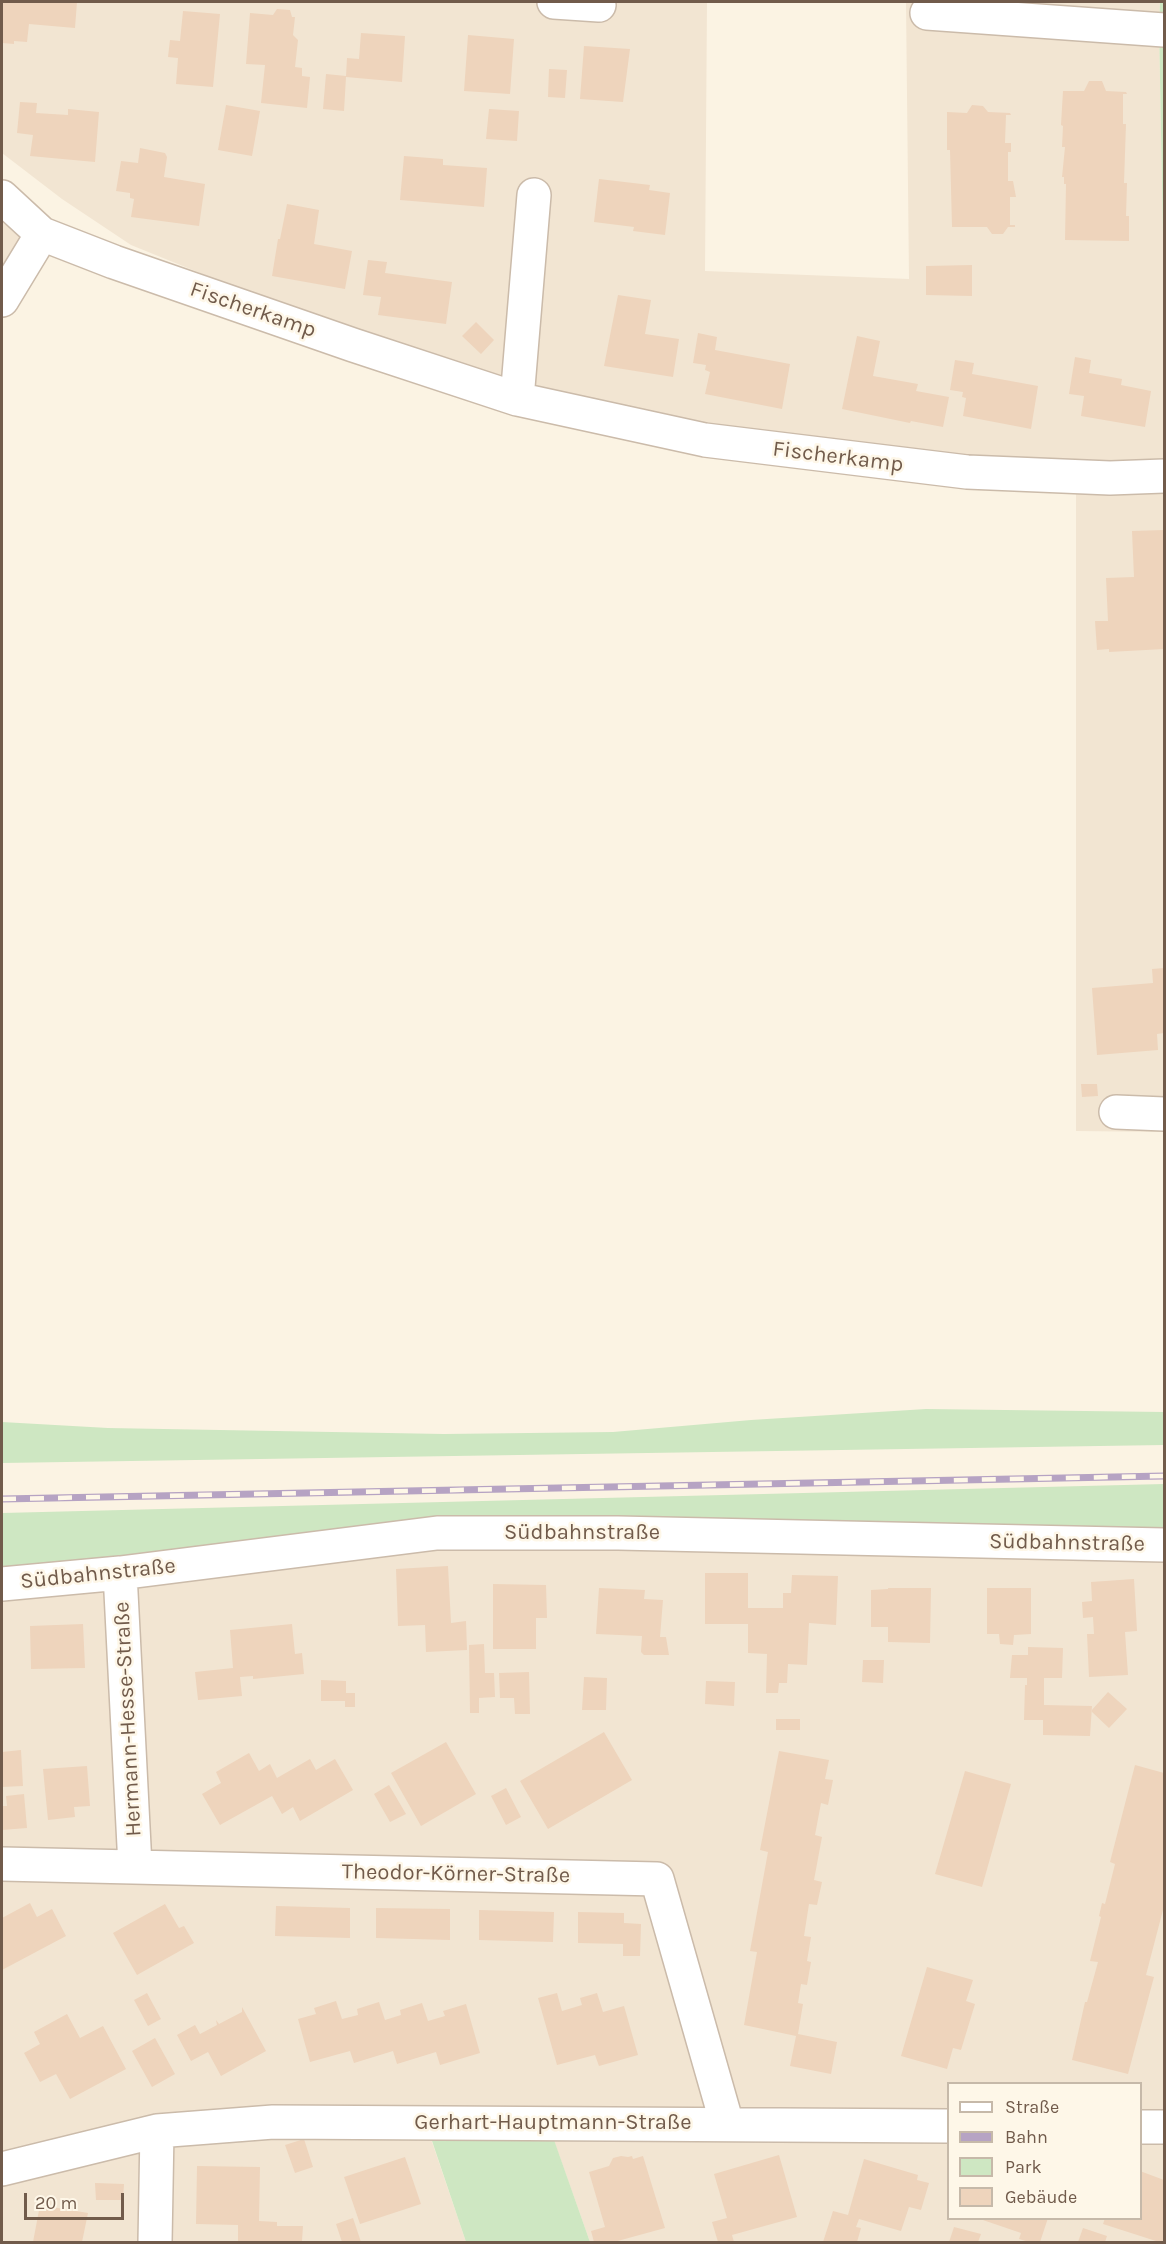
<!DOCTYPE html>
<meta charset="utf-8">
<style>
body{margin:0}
#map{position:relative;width:1166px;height:2244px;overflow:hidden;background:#fbf3e3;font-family:Karla,sans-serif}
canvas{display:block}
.frame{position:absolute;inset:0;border:3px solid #715b4b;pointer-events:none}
.legend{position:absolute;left:947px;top:2082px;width:195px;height:138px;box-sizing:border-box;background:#fef7e8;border:2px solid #c6b9a9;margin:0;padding:8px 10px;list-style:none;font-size:18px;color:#715b4b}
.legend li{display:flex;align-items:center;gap:12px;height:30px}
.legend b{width:30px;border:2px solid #c6b9a9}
.scale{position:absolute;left:24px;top:2193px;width:100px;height:27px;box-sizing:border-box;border:3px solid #715b4b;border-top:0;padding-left:8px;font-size:18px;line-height:21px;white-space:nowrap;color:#715b4b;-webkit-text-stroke:4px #fef7e8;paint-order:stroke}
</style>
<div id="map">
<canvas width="1166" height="2244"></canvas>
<div class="frame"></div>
<ul class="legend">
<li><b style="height:8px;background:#fff"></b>Straße</li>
<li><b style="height:8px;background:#b6a3c3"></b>Bahn</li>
<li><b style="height:16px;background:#cee7c2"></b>Park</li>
<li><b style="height:16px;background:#eed4bc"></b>Gebäude</li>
</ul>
<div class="scale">20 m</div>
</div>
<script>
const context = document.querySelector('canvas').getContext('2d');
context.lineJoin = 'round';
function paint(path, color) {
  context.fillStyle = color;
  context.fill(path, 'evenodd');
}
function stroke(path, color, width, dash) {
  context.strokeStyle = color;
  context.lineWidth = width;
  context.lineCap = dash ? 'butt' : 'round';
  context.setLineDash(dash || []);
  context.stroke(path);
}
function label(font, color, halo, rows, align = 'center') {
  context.font = font + ' Karla,sans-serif';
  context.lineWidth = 5;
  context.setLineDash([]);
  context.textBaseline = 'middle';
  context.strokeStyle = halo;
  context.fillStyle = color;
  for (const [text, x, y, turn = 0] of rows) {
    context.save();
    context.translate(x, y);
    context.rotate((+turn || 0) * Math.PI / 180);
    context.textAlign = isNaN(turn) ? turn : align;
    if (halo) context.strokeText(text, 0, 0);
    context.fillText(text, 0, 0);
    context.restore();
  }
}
paint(new Path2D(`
 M 2,2 L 707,2 L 705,271 L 909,279 L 906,2 L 1160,2 L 1159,26 L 1164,291 L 1164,1132 L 1076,1131 L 1076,459 L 973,459 L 706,425 L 538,389 L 358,337 L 131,245 L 62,199 L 2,153 Z
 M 2,218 L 46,244 L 2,316 Z
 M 417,1523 L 1164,1530 L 1164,2242 L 590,2242 L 553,2138 L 430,2136 L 466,2242 L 2,2242 L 2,1574 ZM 948,2084 L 1140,2084 L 1140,2218 L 948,2218 Z`), '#f2e5d2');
paint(new Path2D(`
 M 1160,2 L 1164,2 L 1164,291 L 1159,26 Z
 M 926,1409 L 1164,1412 L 1164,1445 L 2,1463 L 2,1422 L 108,1428 L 444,1434 L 613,1432 L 751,1420 Z
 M 1164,1484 L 1164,1530 L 619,1518 L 2,1574 L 2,1513 Z
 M 430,2135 L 553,2137 L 590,2242 L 466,2242 Z`), '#cee7c2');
paint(new Path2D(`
 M 2,2 L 77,2 L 75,28 L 29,24 L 27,42 L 14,41 L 14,44 L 2,43 Z
 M 277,9 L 290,10 L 292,17 L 295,17 L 293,35 L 298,40 L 295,67 L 302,68 L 302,76 L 310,77 L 307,108 L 261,103 L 265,65 L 246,64 L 250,13 L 273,15 Z
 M 183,11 L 220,14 L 213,87 L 176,84 L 178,58 L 168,57 L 170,40 L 180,41 Z
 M 361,33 L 405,36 L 402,82 L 346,77 L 344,111 L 323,109 L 326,74 L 346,76 L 347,58 L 359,59 Z
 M 468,35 L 514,39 L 510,94 L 464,91 Z
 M 584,46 L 630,49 L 623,102 L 580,99 Z
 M 549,69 L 567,70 L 565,98 L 548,97 Z
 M 1089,81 L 1102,81 L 1106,91 L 1126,92 L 1127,94 L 1123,94 L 1123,124 L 1126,124 L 1124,183 L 1127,183 L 1126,216 L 1129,216 L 1129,241 L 1065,240 L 1066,184 L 1064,184 L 1064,177 L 1062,177 L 1065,147 L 1062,147 L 1063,126 L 1061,125 L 1063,91 L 1084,91 Z
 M 20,102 L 37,103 L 36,113 L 68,115 L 68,109 L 99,112 L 95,162 L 30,156 L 33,135 L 17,133 Z
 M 226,105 L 260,111 L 252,156 L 218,150 Z
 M 972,105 L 983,106 L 988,112 L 1010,113 L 1011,115 L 1006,115 L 1005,143 L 1011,143 L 1011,152 L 1008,152 L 1008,181 L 1013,181 L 1016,197 L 1010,197 L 1010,225 L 1015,225 L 1015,227 L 1008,227 L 1003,234 L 992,234 L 987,227 L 952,227 L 950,150 L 947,150 L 947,112 L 967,113 Z
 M 489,109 L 519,111 L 517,141 L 486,139 Z
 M 140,148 L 165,153 L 167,157 L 164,177 L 205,184 L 199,226 L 131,217 L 134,199 L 130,198 L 130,193 L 116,191 L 121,161 L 138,163 Z
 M 404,156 L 443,159 L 443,165 L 487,168 L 484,207 L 400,200 Z
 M 599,179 L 650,185 L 649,190 L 670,193 L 665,235 L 633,231 L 634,227 L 594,222 Z
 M 287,204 L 319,210 L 314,244 L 352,251 L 345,289 L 272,276 L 278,239 L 280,239 Z
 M 368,260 L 387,262 L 385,273 L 452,282 L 446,324 L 378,315 L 381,297 L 363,295 Z
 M 972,265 L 972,296 L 926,295 L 926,266 Z
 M 618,295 L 651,300 L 645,334 L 679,339 L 673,377 L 604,366 Z
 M 476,322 L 494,340 L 481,354 L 462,336 Z
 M 698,333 L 717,337 L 715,350 L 790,364 L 782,409 L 705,394 L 710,372 L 705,370 L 706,365 L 693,363 Z
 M 857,336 L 880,341 L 873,376 L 918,384 L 916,391 L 949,397 L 943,427 L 911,421 L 910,423 L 842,409 Z
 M 1075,357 L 1091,360 L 1089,373 L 1122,379 L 1121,385 L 1151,391 L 1145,427 L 1081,416 L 1084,396 L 1069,394 Z
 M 955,360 L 974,363 L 972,374 L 1038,386 L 1031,429 L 963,416 L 966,398 L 962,397 L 963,392 L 950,390 Z
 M 1164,530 L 1164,649 L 1109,652 L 1109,649 L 1097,650 L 1095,621 L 1108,621 L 1106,578 L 1134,577 L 1132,531 Z
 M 1164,968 L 1164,1033 L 1157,1034 L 1158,1050 L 1097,1055 L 1092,988 L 1153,983 L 1152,969 Z
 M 1081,1084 L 1097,1084 L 1098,1096 L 1082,1097 Z
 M 448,1566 L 451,1623 L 466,1621 L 467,1650 L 426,1652 L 425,1625 L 398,1626 L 396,1569 Z
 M 705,1573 L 748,1573 L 748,1608 L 783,1608 L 783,1593 L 791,1593 L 792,1575 L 838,1576 L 836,1625 L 809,1623 L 807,1665 L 788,1664 L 787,1683 L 779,1683 L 778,1693 L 766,1693 L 767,1654 L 748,1653 L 748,1624 L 705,1624 Z
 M 1134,1579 L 1137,1631 L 1125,1632 L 1128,1675 L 1089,1677 L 1087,1634 L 1094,1634 L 1093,1617 L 1083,1618 L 1082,1602 L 1092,1601 L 1091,1582 Z
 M 493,1584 L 546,1585 L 547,1618 L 536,1618 L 536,1649 L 493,1649 Z
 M 599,1588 L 645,1590 L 644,1599 L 663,1600 L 660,1637 L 666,1637 L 669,1655 L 644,1655 L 641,1652 L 642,1636 L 596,1634 Z
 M 888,1588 L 931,1588 L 930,1643 L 888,1642 L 888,1627 L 871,1627 L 871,1590 L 888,1589 Z
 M 987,1588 L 1031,1588 L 1031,1634 L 1014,1635 L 1013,1645 L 1000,1644 L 999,1634 L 987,1634 Z
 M 83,1624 L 85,1668 L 31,1669 L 30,1626 Z
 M 292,1624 L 295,1654 L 302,1653 L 304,1674 L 253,1679 L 253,1676 L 240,1677 L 242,1696 L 198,1700 L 195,1672 L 233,1668 L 230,1630 Z
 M 484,1644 L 485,1673 L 494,1673 L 495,1697 L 479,1698 L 479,1713 L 470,1713 L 469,1645 Z
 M 1028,1647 L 1063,1648 L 1062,1678 L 1044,1678 L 1044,1705 L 1092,1706 L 1090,1736 L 1043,1735 L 1043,1720 L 1024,1720 L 1025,1685 L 1027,1685 L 1027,1678 L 1010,1678 L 1012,1655 L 1028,1655 Z
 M 863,1660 L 884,1660 L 883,1683 L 862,1682 Z
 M 529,1672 L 530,1714 L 515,1714 L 514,1698 L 500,1698 L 499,1673 Z
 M 584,1677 L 607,1678 L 606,1710 L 582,1710 Z
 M 321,1680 L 346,1681 L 346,1693 L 355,1693 L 355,1707 L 345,1707 L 345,1701 L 321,1701 Z
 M 706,1681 L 735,1682 L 734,1706 L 705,1704 Z
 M 1108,1692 L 1127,1709 L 1109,1728 L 1091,1711 Z
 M 776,1719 L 800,1719 L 800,1730 L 776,1730 Z
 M 604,1732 L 632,1780 L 548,1829 L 520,1781 Z
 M 446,1742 L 476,1794 L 421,1826 L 391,1773 Z
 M 21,1750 L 23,1786 L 2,1787 L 2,1752 Z
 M 779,1751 L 829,1760 L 825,1779 L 833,1780 L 828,1805 L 821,1803 L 815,1835 L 822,1837 L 814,1880 L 822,1882 L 817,1905 L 809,1904 L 804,1936 L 811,1937 L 807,1961 L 811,1962 L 807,1985 L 801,1984 L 798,2003 L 803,2004 L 798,2034 L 837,2042 L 831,2074 L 790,2066 L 796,2036 L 744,2025 L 757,1952 L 750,1951 L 768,1852 L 760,1850 Z
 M 249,1753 L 259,1771 L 270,1764 L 277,1778 L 310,1759 L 316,1770 L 335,1759 L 353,1790 L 300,1821 L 293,1807 L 282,1814 L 272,1796 L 220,1825 L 202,1794 L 221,1783 L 216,1772 Z
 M 1135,1765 L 1164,1773 L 1164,1906 L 1146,1975 L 1154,1977 L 1128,2074 L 1072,2060 L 1085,2002 L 1087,2002 L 1098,1962 L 1090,1961 L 1101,1917 L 1099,1916 L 1102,1903 L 1105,1904 L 1115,1864 L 1110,1862 Z
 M 87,1766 L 90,1806 L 74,1807 L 75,1817 L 48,1820 L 43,1769 Z
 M 965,1771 L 1011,1784 L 982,1887 L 935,1874 Z
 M 389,1785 L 406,1814 L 390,1822 L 374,1794 Z
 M 506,1788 L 521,1817 L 506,1825 L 491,1796 Z
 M 24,1794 L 27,1828 L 2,1830 L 2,1806 L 7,1806 L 6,1796 Z
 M 30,1903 L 37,1917 L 52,1909 L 66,1936 L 2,1970 L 2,1918 Z
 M 165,1904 L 179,1928 L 184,1926 L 194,1943 L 137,1975 L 113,1933 Z
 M 276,1906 L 350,1908 L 350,1938 L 275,1936 Z
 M 376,1908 L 450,1909 L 450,1940 L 376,1938 Z
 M 479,1910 L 554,1912 L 553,1942 L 479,1940 Z
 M 578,1912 L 624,1913 L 624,1923 L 641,1924 L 640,1956 L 623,1956 L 623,1944 L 578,1943 Z
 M 927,1967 L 973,1980 L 966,2001 L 975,2004 L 961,2050 L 953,2048 L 947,2069 L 901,2056 Z
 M 147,1993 L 161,2019 L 148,2026 L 134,2000 Z
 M 557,1993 L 562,2011 L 582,2005 L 580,1998 L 597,1993 L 603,2012 L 624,2006 L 638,2055 L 599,2066 L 595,2055 L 557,2065 L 538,1998 Z
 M 336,2001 L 342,2019 L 358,2015 L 357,2009 L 379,2002 L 385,2020 L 401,2015 L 400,2010 L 422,2003 L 428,2021 L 445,2016 L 443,2011 L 466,2004 L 480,2053 L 440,2065 L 436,2052 L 397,2064 L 393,2051 L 354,2063 L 350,2051 L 310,2062 L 298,2019 L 316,2014 L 314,2008 Z
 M 242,2007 L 266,2051 L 221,2076 L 208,2052 L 191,2061 L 177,2035 L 195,2025 L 200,2034 L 217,2025 L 216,2020 L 219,2024 L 242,2012 Z
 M 67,2014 L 80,2038 L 103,2026 L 126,2069 L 70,2099 L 56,2074 L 40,2082 L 24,2053 L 40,2044 L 34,2032 Z
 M 155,2038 L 175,2074 L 152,2087 L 132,2051 Z
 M 304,2139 L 313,2167 L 295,2173 L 285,2145 Z
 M 779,2155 L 797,2217 L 732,2235 L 734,2242 L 718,2242 L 712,2222 L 727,2218 L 714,2174 Z
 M 621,2156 L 628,2157 L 632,2156 L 633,2159 L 643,2156 L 665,2228 L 614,2242 L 594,2242 L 591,2231 L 605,2227 L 589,2172 L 609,2166 L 613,2158 Z
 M 405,2157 L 421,2204 L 360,2224 L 344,2177 Z
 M 864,2159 L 918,2175 L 917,2180 L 929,2183 L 921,2210 L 909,2207 L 901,2231 L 859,2219 L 856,2227 L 861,2228 L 857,2242 L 823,2242 L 833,2211 L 848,2215 Z
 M 197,2166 L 260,2167 L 259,2221 L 277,2222 L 277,2226 L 303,2226 L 302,2241 L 238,2242 L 238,2225 L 196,2224 Z
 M 1140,2171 L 1164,2180 L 1164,2242 L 1159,2242 L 1103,2224 L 1105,2218 L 1140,2218 Z
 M 95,2183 L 124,2184 L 123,2200 L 96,2200 Z
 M 40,2205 L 88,2213 L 82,2242 L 33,2242 Z
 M 353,2218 L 361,2242 L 342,2242 L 336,2224 Z
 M 977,2218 L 1048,2218 L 1040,2242 L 1029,2242 L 1019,2239 L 1021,2233 Z
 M 954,2227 L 981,2234 L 978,2242 L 949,2242 Z
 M 1083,2228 L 1107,2236 L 1105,2242 L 1078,2242 Z`), '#eed4bc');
const minor = new Path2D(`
 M 554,2 L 599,5
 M 927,13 L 1164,30
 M 2,197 L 42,234 L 114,262 L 353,345 L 517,399 L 705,440 L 967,472 L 1110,478 L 1164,476
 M 2,300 L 42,234
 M 517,399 L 534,195
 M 1116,1112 L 1164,1114
 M 120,1573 L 135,1866
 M 2,1584 L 120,1573 L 437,1533 L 618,1533 L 1164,1545
 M 2,1864 L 657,1879 L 727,2124
 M 1140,2127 L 1164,2127
 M 2,2169 L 157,2131 L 273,2122 L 948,2126
 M 155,2242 L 157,2131`);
stroke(minor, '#cbbbaa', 36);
stroke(minor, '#fff', 33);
const rail = new Path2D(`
 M 2,1499 L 1164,1476`);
stroke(rail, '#b6a3c3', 7);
stroke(rail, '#fef7e8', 4.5, [14]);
label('22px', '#715b4b', '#fef7e8', [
 ["Fischerkamp",253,310,19],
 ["Fischerkamp",838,457,7],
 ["Südbahnstraße",582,1533],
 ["Südbahnstraße",1067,1543,1],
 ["Südbahnstraße",98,1574,-6],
 ["Hermann-Hesse-Straße",128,1719,-93],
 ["Theodor-Körner-Straße",456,1874,1],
 ["Gerhart-Hauptmann-Straße",553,2123]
]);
</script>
